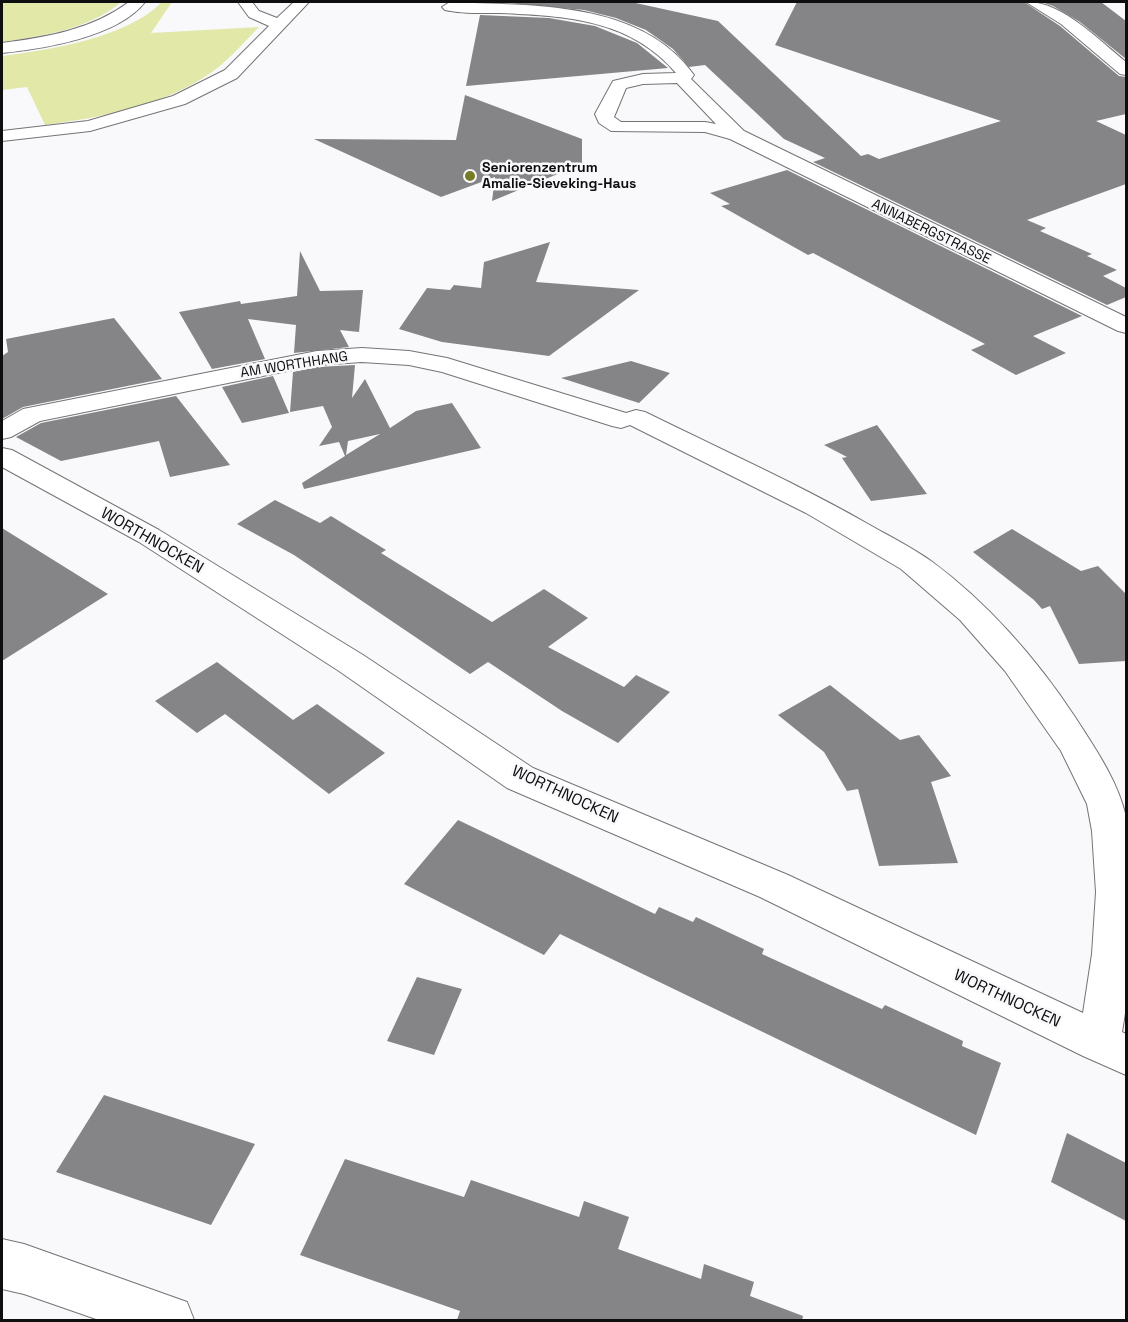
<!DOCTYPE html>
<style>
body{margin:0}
#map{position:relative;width:1128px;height:1322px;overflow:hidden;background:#f9f9fc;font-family:"Space Grotesk",sans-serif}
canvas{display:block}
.frame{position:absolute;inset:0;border:3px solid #0e0e0f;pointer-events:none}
</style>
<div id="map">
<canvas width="1128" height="1322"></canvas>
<div class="frame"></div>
</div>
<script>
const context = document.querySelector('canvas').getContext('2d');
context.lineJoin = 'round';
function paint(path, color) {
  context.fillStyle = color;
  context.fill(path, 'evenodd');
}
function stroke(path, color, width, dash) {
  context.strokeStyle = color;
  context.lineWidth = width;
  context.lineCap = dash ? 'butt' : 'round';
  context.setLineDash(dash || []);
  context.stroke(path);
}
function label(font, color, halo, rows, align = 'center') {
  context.font = font + ' "Space Grotesk",sans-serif';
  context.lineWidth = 5;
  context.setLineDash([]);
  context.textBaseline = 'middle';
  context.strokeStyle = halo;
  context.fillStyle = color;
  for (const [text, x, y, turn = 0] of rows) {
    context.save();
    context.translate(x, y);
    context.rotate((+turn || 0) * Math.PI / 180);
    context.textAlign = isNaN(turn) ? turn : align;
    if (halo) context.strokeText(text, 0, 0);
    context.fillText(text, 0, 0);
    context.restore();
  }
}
paint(new Path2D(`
 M 2,2 L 121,2 C 90,29 42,36 2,42 Z
 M 162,2 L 172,2 L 151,33 L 259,27 C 244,42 229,60 212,72 C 164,106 102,117 45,125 L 27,87 L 2,90 L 2,56 C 49,50 127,38 162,2 Z`), '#e1e8a8');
paint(new Path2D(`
 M 496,2 L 631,2 L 718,21 L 861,156 L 868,154 L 879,159 L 1001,121 L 775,45 L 797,2 L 1024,2 L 1060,26 L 1119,76 L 1126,77 L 1126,114 L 1096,121 L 1126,135 L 1126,184 L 1027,220 L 1046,228 L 1040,231 L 1092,254 L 1087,256 L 1117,270 L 1103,276 L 1126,288 L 1126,297 L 1107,305 L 813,162 L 825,158 L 784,139 L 705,65 L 689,67 L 673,49 L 646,30 L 616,18 L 584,10 Z
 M 1041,2 L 1101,2 L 1126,21 L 1126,59 L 1080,22 L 1053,6 Z
 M 480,15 L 549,18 L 595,26 L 637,43 L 668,68 L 466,86 Z
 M 465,95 L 582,139 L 582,164 L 492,201 L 495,177 L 441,197 L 314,139 L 456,140 Z
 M 787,170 L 1082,316 L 1033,336 L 1066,353 L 1016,375 L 971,350 L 985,344 L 813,253 L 808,255 L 721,206 L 730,204 L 710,193 Z
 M 550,242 L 536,282 L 639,290 L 549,356 L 442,342 L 399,329 L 427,288 L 450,290 L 454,285 L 481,288 L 484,262 Z
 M 300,251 L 320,291 L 363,290 L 359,332 L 340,330 L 349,347 L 294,353 L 296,325 L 248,319 L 265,359 L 212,369 L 179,312 L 240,301 L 241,304 L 297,296 Z
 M 114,318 L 162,379 L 23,407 L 2,419 L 2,356 L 8,352 L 6,339 Z
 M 631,361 L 670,373 L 639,403 L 561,378 Z
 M 355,365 L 352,398 L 365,379 L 390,428 L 416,411 L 452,403 L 481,448 L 304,489 L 302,483 L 345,456 L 339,442 L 319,446 L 332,427 L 323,406 L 290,412 L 293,372 L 317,367 ZM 380,434 L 346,455 L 348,441 Z
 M 273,376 L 289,413 L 242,423 L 222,387 Z
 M 176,396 L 230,465 L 170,477 L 159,441 L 61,461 L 16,437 L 41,423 Z
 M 877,425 L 891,444 L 927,494 L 871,501 L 842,458 L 847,457 L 824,445 Z
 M 275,500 L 320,523 L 331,516 L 386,550 L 381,553 L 492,622 L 544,589 L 588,618 L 548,647 L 624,687 L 636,675 L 670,692 L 618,743 L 562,711 L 488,662 L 470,674 L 294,555 L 237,524 Z
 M 2,528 L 108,594 L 2,661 Z
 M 1012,529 L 1081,571 L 1098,566 L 1126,594 L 1126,661 L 1079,664 L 1050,606 L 1042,609 L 1034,600 L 973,552 Z
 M 217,662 L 293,720 L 317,704 L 385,753 L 329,794 L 225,714 L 197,733 L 155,701 Z
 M 830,685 L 900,740 L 919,735 L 951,776 L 931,782 L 958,863 L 879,866 L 858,789 L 847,791 L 824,752 L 778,715 Z
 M 458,820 L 655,914 L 659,907 L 693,922 L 696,917 L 764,949 L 762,954 L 882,1009 L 885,1005 L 963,1041 L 962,1046 L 1001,1063 L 976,1135 L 560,934 L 544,955 L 404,884 Z
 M 417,977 L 462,989 L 434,1055 L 387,1041 Z
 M 104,1095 L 255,1144 L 211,1225 L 56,1172 Z
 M 1067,1133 L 1126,1163 L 1126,1221 L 1051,1182 Z
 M 345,1159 L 464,1197 L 471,1180 L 579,1217 L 584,1201 L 629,1217 L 618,1249 L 701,1279 L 704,1264 L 754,1282 L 750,1296 L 803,1316 L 802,1320 L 457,1320 L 460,1311 L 300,1255 Z`), '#858588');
const street = new Path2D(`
 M 129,2 L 145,2 C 118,37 43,49 2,53 L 2,43 C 47,37 91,30 129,2 Z
 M 238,2 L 252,2 L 259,11 L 277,18 L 294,2 L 309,2 L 237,78 L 185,104 L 90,131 L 2,141 L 2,131 L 88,121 L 173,96 L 225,70 L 269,26 L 249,17 Z
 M 450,2 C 533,6 641,0 694,75 L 691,79 L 744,131 L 1126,317 L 1126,333 L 1118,331 L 730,139 L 705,132 L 611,131 L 599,123 L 595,114 L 613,81 L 643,74 L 676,73 C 630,19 566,16 500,13 C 482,13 462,14 445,10 L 442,7 ZM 677,83 L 716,124 L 705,122 L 621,122 L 614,117 L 626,88 L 643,84 Z
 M 1026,2 C 1060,0 1100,41 1126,62 L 1126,75 L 1120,74 L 1061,24 Z
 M 362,348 L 409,351 L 447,358 L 626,413 L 636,410 L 645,412 C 720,449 796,483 868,524 C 889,536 911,547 931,561 C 987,602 1037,659 1075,717 C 1095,748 1118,781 1126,817 L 1126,1007 L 1122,1032 L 1126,1034 L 1126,1075 L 1083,1056 L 760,897 L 507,788 L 339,671 L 139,542 L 2,467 L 2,448 L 12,450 L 159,530 L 363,655 L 533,768 L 788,875 L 1083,1013 L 1092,954 L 1096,892 L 1092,831 L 1087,804 L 1061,751 L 1005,671 L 960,620 L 901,569 L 806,513 L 630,425 L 621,428 L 612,426 L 442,372 L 409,365 L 362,362 L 317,365 L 40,421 L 11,437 L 2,439 L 2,421 L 23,409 L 317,351 Z
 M 2,1239 L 24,1244 L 187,1302 L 194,1320 L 99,1320 L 24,1294 L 2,1289 Z`);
stroke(street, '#747477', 2);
paint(street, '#fff');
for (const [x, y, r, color] of [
 [470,176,6,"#767c26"]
]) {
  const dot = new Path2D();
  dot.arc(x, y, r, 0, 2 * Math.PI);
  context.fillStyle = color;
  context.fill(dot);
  stroke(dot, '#f9f9fc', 2);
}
label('bold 14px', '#0e0e0f', '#f9f9fc', [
 ["Seniorenzentrum",482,168],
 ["Amalie-Sieveking-Haus",482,184]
], 'left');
label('14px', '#0e0e0f', '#f9f9fc', [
 ["ANNABERGSTRASSE",931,232,26],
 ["AM WORTHHANG",294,365,-9]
]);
label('16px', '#0e0e0f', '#f9f9fc', [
 ["WORTHNOCKEN",152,541,30],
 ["WORTHNOCKEN",565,795,25],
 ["WORTHNOCKEN",1007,999,25]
]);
</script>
